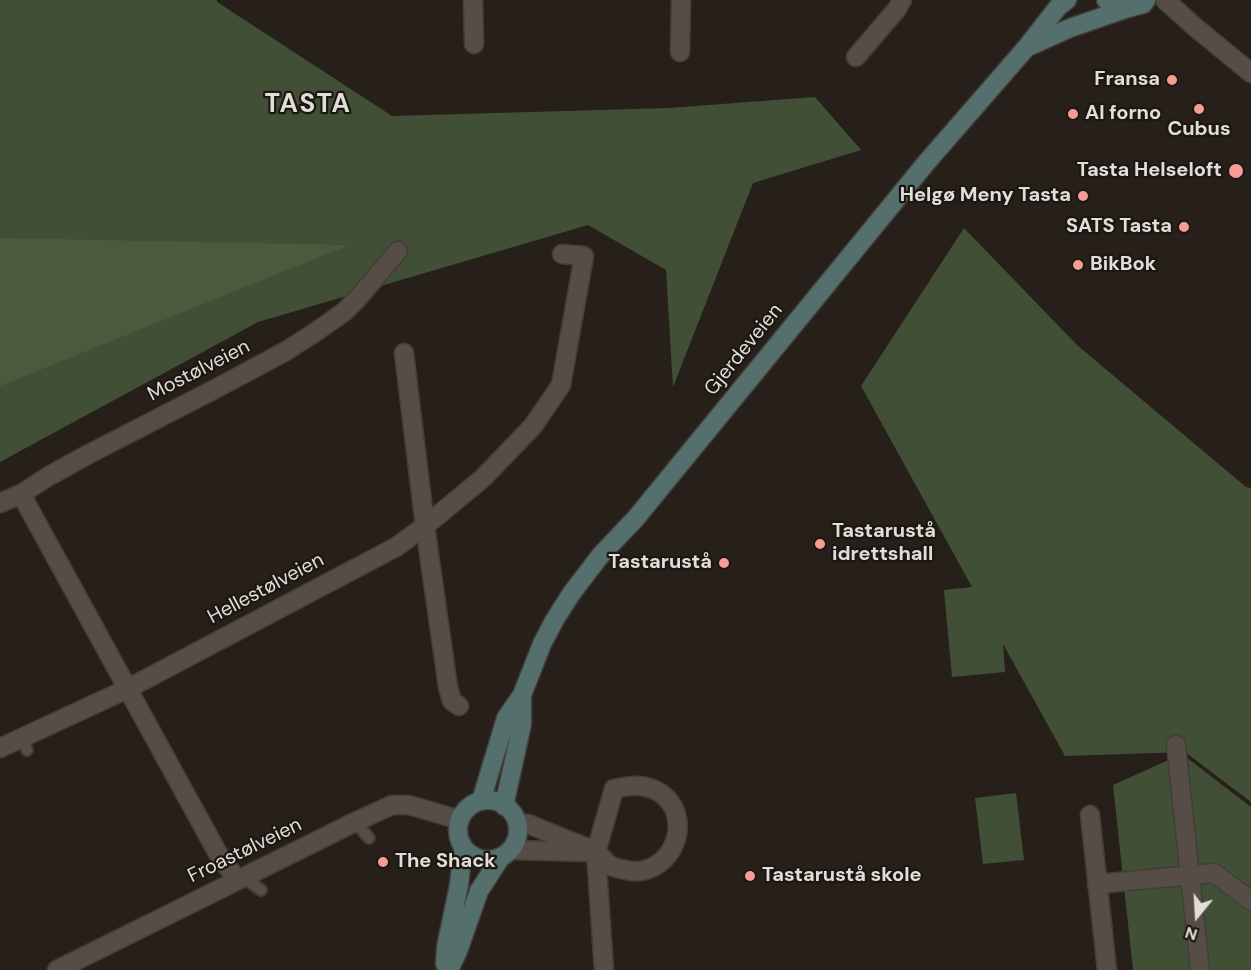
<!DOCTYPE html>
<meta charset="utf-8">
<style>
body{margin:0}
#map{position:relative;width:1251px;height:970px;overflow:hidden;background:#27201a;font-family:"DM Sans",sans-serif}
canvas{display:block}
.north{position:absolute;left:1167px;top:886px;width:60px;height:60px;-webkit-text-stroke:4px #1d1711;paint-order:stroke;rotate:198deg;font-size:16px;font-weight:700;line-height:24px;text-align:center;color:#e1ddd9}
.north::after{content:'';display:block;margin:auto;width:21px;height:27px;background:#e1ddd9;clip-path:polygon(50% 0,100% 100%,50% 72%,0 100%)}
</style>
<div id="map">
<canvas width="1251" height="970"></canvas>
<div class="north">N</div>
</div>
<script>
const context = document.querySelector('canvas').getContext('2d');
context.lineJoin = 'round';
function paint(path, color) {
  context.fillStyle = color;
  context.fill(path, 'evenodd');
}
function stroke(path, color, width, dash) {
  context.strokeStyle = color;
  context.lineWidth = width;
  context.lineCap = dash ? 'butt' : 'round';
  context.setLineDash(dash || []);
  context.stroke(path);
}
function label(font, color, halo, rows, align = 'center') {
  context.font = font + ' "DM Sans",sans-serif';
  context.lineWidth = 4.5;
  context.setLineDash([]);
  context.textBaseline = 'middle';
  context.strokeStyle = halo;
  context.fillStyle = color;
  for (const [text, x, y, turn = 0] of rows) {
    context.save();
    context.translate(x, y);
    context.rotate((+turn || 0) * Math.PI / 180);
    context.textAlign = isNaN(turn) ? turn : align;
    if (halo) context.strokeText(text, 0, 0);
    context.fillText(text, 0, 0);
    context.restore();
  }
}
paint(new Path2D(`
 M 0,0 L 217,0 L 217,2 L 392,116 L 669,108 L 815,97 L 861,150 L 753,183 L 673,387 L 666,270 L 588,225 L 258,322 L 0,462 Z
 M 964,228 L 1077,345 L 1246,487 L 1251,488 L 1251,802 L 1185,752 L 1065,756 L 1003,644 L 1005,672 L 952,677 L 944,590 L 972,587 L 861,386 Z
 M 1182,754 L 1251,807 L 1251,970 L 1133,970 L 1113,785 Z
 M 1016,793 L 1024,860 L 983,864 L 975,798 Z`), '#414f36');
paint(new Path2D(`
 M 0,238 L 349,245 L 0,386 Z`), '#4a5b3d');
const lane = new Path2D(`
 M 22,738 L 27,750
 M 355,822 L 369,838
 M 243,877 L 261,890`);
const street = new Path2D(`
 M 473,0 L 474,44
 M 1165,0 L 1195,27 L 1251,73
 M 680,52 L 681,0
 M 856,57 L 897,9 L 902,0
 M 404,353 L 425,526 L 448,687 L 452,701 L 459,706
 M 21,494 L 221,859 L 238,880
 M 0,503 L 21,494 L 49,476 L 87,455 L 217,388 L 286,351 L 314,333 L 344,312 L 358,298 L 398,251
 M 1176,745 L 1200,970
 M 0,748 L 127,689 L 396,547 L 425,526 L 483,478 L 533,426 L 561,385 L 584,256 L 562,254
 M 1090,815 L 1107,970
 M 517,823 L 528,824 C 544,830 559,837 575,843 C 581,846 590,848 596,852 C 601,855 604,861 609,865 C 614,868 625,870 631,871 C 638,872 647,870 653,867 C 686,850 687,800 650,788 C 638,784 627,786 614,789 L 596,852 L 604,970
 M 510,850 L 585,852
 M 1097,884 L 1214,873 L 1251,901
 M 57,970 L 355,822 L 392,805 L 409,805 L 460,820`);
const secondary = new Path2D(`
 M 1106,0 L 1125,9 L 1143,4 L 1146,0
 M 1030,46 L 1070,28 L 1125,9
 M458 830a30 30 0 1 1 60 0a30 30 0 1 1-60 0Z
 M 481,801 L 506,718 L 522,695 L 542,644 L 554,621 L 571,594 L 600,556 L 636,518 L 926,163 L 1026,48 L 1058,7 L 1067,0
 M 504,806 L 522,724 L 522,695
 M 445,964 L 446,947 L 459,885 L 463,848
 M 449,970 L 458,951 L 479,891 L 501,857`);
stroke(lane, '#423d38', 14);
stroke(street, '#423d38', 21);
stroke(secondary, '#423d38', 21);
stroke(lane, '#554d46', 10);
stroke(street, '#554d46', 18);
stroke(secondary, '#546f6c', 18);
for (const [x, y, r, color] of [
 [1172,80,6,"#f59c93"],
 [1199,109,6,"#f59c93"],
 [1073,114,6,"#f59c93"],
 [1236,171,8,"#f59c93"],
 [1083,196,6,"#f59c93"],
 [1184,227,6,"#f59c93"],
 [1078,265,6,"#f59c93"],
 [820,544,6,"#f59c93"],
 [724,563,6,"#f59c93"],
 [383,862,6,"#f59c93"],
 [750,876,6,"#f59c93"]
]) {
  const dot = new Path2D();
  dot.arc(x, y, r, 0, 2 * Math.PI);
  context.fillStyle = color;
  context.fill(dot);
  stroke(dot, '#1d1711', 2);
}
label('bold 20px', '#e1ddd9', '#1d1711', [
 ["Fransa",1160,80],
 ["Al forno",1085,114,"left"],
 ["Cubus",1199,130,"center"],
 ["Tasta Helseloft",1222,171],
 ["Helgø Meny Tasta",1071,196],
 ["SATS Tasta",1172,227],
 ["BikBok",1090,265,"left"],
 ["Tastarustå",832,532,"left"],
 ["idrettshall",832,555,"left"],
 ["Tastarustå",712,563],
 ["The Shack",395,862,"left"],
 ["Tastarustå skole",762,876,"left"]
], 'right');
label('20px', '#e1ddd9', '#1d1711', [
 ["Gjerdeveien",744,350,-51],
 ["Mostølveien",199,371,-27],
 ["Hellestølveien",266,589,-28],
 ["Froastølveien",245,851,-26]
]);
context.letterSpacing = '1.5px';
label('bold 26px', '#e1ddd9', '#1d1711', [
 ["TASTA",308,105]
]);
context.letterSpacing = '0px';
</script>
